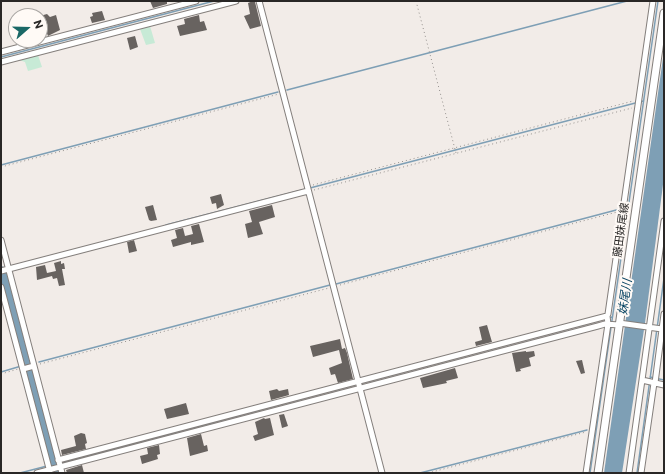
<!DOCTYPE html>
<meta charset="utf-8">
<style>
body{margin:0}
#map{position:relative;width:665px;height:474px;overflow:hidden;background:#f2ece8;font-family:Commissioner,sans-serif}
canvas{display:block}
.frame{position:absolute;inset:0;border:2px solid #292726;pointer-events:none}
.north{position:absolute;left:8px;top:8px;width:40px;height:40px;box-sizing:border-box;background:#fffaf6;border:1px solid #a9a6a3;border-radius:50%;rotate:70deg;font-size:11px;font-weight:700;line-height:16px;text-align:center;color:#292726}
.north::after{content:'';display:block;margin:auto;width:14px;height:18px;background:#1a6866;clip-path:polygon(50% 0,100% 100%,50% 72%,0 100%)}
</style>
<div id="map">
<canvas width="665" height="474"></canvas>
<div class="frame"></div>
<div class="north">N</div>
</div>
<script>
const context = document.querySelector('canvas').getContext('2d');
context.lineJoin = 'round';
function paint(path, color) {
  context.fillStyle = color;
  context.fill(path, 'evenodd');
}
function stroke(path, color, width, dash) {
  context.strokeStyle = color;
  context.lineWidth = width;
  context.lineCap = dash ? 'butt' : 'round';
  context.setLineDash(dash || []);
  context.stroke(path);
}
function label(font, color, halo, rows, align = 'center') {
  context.font = font + ' Commissioner,"Noto Sans JP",sans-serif';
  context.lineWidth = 4;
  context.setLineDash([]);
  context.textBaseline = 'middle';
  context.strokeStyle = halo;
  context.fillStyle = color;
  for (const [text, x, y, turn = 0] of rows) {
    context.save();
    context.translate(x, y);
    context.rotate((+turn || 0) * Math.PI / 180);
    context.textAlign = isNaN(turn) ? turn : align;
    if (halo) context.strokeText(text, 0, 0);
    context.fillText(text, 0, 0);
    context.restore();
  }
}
paint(new Path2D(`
 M 150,26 L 155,43 L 146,45 L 140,29 Z
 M 38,55 L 42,67 L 28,71 L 25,62 L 19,60 Z`), '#c7ead6');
paint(new Path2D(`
 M 664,51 L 664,177 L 645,323 L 622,473 L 604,473 Z`), '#7e9fb5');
stroke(new Path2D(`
 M 1,57 L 214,1
 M 287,90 L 627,1
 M 1,165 L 278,92
 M 310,188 L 643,101
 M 166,225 L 306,189
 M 1,268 L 3,268
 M 336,284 L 620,209
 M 39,362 L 330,285
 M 1,372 L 28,364
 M 650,377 L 664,380
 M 361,383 L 612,317
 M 64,462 L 357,384
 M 20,473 L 47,466
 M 420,473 L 587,430
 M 590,473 L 658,1
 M 637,473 L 664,278`), '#7e9fb5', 1.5);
stroke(new Path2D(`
 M 1,271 L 54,473`), '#7e9fb5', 10);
paint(new Path2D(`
 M 150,1 L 167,1 L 167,4 L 153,8 Z
 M 253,1 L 255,2 L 261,26 L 250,29 L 244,16 L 250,14 L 248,3 Z
 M 102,11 L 105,20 L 92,23 L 90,17 L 93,16 L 92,13 Z
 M 47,14 L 50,17 L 56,15 L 60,30 L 48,36 L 40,16 Z
 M 199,15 L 200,22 L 204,21 L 207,30 L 180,36 L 177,26 L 185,24 L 184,19 Z
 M 135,36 L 138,47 L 130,50 L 127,38 Z
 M 221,194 L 224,205 L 217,209 L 216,203 L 212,204 L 210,197 Z
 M 153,205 L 157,220 L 151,221 L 149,220 L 145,207 Z
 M 272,205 L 275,217 L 259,222 L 263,234 L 248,238 L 245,224 L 252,222 L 249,211 Z
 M 199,224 L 204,242 L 191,245 L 191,242 L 173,247 L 171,240 L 177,238 L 175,230 L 183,228 L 185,236 L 193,234 L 191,226 Z
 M 134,240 L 137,251 L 129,253 L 127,242 Z
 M 61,261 L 61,264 L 64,263 L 65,269 L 62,269 L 65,285 L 59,286 L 57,278 L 53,279 L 52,276 L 37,280 L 36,267 L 45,265 L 47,273 L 56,271 L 54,263 Z
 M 487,325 L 492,342 L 476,346 L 475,342 L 482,340 L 479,327 Z
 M 340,339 L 342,349 L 345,348 L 347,353 L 353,379 L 338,383 L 335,374 L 331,375 L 329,368 L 342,363 L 339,350 L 313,357 L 310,346 Z
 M 526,351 L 526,352 L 534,351 L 535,356 L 529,358 L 531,366 L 520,369 L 521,371 L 516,372 L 512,353 Z
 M 582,360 L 585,373 L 581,374 L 576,361 Z
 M 455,368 L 458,378 L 446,381 L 447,383 L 423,388 L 420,378 Z
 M 277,389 L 279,391 L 288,389 L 289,395 L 271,400 L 269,391 Z
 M 186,403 L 189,414 L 167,419 L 164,409 Z
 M 284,414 L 288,426 L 282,428 L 279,415 Z
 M 264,418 L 265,419 L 270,418 L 274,435 L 255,441 L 253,436 L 258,434 L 255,422 Z
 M 81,433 L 85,434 L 87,443 L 85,444 L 86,449 L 62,455 L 61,450 L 76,446 L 74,436 Z
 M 201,434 L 204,446 L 207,445 L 208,451 L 190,456 L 187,438 Z
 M 159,445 L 160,454 L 157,455 L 158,459 L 142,464 L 140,456 L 148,454 L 147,448 Z
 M 82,465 L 84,473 L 67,473 L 66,470 Z`), '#686360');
const street = new Path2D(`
 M 259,1 L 382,473
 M 1,52 L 196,1
 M 1,62 L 236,1
 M 664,221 L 642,380 L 664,385
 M 1,240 L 62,473
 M 1,271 L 308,191
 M 1,287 L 50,472
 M 619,323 L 662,329
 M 23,369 L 34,366
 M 655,383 L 664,314
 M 58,460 L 607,316
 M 37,473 L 598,326 L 605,324 L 619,325
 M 586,473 L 608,324 L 607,316 L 608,314 L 653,1
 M 629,473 L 642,380
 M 641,473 L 654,383`);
const secondary = new Path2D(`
 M 598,473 L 664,13`);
stroke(street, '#847f7c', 7);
stroke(secondary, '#847f7c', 9);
stroke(new Path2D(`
 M 416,1 L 456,153
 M 1,167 L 279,94
 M 313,185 L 633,101
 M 314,190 L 632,108
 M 340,285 L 617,212
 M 40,364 L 329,288
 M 1,374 L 18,369
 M 428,473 L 586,432`), '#938f8c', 1, [1, 3]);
stroke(street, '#fff', 5);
stroke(secondary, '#fff', 7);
label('11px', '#292726', '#fffaf6', [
 ["藤田妹尾線",621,230,-82]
]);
label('italic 12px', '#003f5e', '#fffaf6', [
 ["妹尾川",625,297,-82]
]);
</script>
